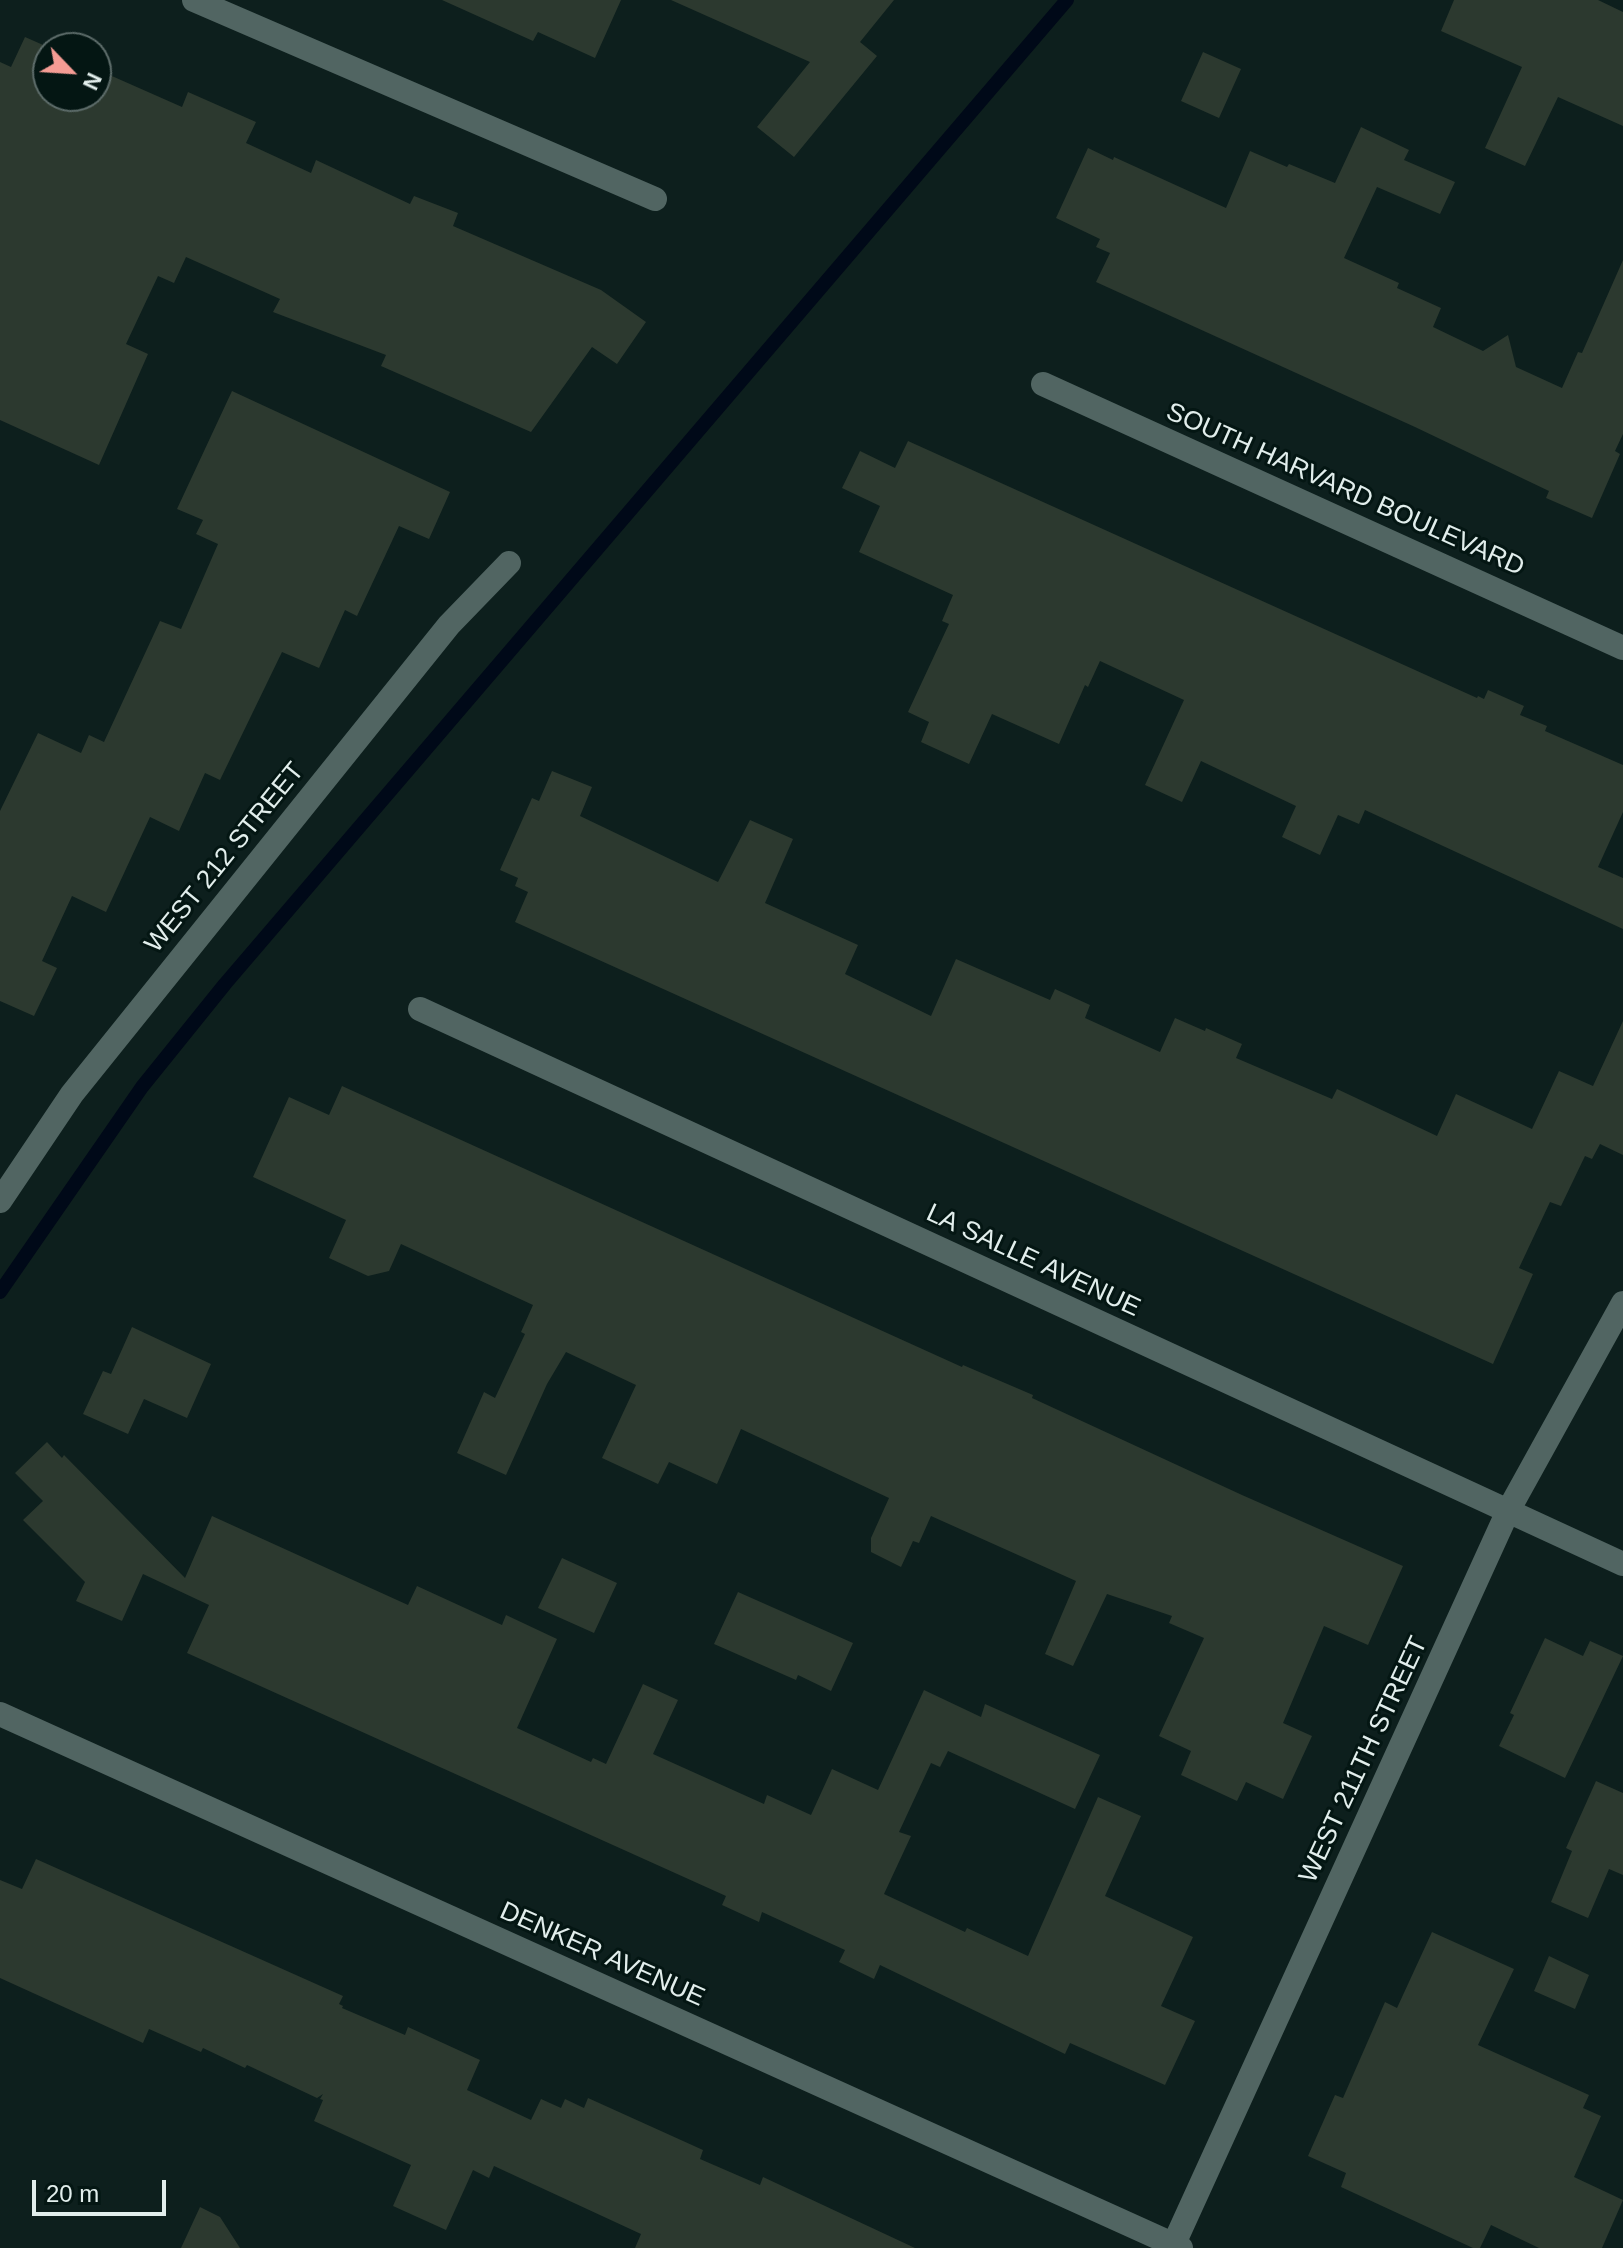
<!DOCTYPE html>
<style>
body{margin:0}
#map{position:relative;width:1623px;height:2248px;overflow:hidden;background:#0d1f1d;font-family:Arial,sans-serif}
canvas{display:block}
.north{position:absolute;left:32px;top:32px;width:80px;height:80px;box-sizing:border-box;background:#041613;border:2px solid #5d6c6a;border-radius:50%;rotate:115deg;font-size:22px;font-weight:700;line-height:32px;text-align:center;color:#e2eeec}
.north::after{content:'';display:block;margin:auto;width:28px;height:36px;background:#f59c94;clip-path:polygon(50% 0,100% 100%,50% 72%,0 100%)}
.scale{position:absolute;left:32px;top:2180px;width:134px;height:36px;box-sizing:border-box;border:4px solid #e2eeec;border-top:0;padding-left:10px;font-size:24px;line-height:28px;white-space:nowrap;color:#e2eeec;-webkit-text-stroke:6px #041613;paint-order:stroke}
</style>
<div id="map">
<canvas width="1623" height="2248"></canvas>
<div class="north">N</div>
<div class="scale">20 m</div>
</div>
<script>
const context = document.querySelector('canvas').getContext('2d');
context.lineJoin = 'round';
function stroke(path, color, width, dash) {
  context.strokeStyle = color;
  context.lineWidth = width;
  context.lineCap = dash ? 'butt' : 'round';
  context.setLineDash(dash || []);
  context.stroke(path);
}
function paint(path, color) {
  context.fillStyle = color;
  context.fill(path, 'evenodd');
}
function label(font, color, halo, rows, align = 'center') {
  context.font = font + ' Arial,sans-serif';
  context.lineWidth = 6;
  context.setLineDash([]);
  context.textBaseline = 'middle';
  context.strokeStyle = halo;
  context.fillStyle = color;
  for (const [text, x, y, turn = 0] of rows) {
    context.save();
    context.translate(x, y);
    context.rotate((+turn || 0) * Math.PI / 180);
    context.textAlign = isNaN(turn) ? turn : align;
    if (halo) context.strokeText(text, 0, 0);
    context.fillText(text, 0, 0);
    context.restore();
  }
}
stroke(new Path2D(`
 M 0,1292 L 142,1087 L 225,984 L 1067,0`), '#000918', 14);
paint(new Path2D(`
 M 442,0 L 621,0 L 595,58 L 538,32 L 533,41 Z
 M 671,0 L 894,0 L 860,42 L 877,56 L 794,157 L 757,127 L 810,62 Z
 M 1454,0 L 1598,0 L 1623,12 L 1623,126 L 1558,97 L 1525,166 L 1485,148 L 1522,67 L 1441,31 Z
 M 25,37 L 50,48 L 48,48 L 48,96 L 96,96 L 96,69 L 182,107 L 188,92 L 256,122 L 246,143 L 311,173 L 316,160 L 410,204 L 414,196 L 458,213 L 453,226 L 601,290 L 646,322 L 617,364 L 592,347 L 531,432 L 381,366 L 386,355 L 273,312 L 280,299 L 186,257 L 174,283 L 158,276 L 126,344 L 148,354 L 99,465 L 0,420 L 0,62 L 11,67 Z
 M 1203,52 L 1241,69 L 1219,118 L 1181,101 Z
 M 1361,127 L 1409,150 L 1404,160 L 1455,182 L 1440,214 L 1377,187 L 1344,258 L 1399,283 L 1397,288 L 1441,308 L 1433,327 L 1483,351 L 1508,335 L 1516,367 L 1562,388 L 1578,352 L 1582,353 L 1623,260 L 1623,434 L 1615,451 L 1620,454 L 1592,518 L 1546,498 L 1549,491 L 1415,427 L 1096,282 L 1110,253 L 1096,247 L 1100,239 L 1056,218 L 1088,148 L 1113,160 L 1114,157 L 1226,208 L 1250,151 L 1287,167 L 1289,164 L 1335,183 Z
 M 232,391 L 450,492 L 429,539 L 399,526 L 357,616 L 345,610 L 319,668 L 282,652 L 220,780 L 205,773 L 179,831 L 150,817 L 106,912 L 72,896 L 42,961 L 57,968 L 34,1016 L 0,1001 L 0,811 L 38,733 L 81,753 L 89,735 L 104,742 L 160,621 L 181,629 L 218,544 L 196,534 L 203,520 L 177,509 Z
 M 908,441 L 1477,698 L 1478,696 L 1484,699 L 1488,690 L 1524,706 L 1520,715 L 1547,726 L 1545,731 L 1623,765 L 1623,812 L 1598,867 L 1623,878 L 1623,929 L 1365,810 L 1359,824 L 1338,815 L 1320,855 L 1282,837 L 1296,806 L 1201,761 L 1182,802 L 1145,785 L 1184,700 L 1100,661 L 1088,687 L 1085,685 L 1059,744 L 992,714 L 969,764 L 921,742 L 929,722 L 908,712 L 949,624 L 942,621 L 953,595 L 859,552 L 880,506 L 842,488 L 860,451 L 895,468 Z
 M 552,771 L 592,787 L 580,816 L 718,882 L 750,820 L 793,839 L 765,903 L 858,945 L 845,974 L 931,1016 L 956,959 L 1050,1000 L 1055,989 L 1090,1005 L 1085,1018 L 1160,1052 L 1175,1018 L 1205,1031 L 1206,1028 L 1242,1044 L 1236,1058 L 1332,1099 L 1337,1089 L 1437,1136 L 1456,1094 L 1532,1129 L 1559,1071 L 1593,1086 L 1623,1021 L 1623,1155 L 1600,1144 L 1592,1159 L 1585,1156 L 1561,1206 L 1550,1202 L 1519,1268 L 1533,1274 L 1493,1364 L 515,922 L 528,892 L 515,886 L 518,878 L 500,870 L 532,798 L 539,801 Z
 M 342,1086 L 962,1367 L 963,1365 L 1033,1395 L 1032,1398 L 1242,1495 L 1403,1566 L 1368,1645 L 1324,1626 L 1283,1723 L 1312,1736 L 1283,1799 L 1246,1782 L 1237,1801 L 1181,1775 L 1191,1751 L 1159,1736 L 1204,1638 L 1169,1623 L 1172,1616 L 1107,1594 L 1073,1666 L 1045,1654 L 1076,1581 L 931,1516 L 919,1543 L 913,1541 L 901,1567 L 871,1552 L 871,1538 L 889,1498 L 741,1429 L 717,1484 L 669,1462 L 658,1484 L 602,1458 L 636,1385 L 566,1352 L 547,1384 L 506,1475 L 457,1453 L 484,1392 L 495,1398 L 525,1334 L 521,1332 L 533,1305 L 401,1244 L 389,1271 L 368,1276 L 329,1258 L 346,1220 L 253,1177 L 289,1097 L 329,1115 Z
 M 132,1327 L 211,1364 L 187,1418 L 144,1399 L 128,1434 L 83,1414 L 103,1371 L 111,1374 Z
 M 47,1442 L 62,1458 L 64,1455 L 185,1578 L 212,1516 L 408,1605 L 417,1586 L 502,1625 L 506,1615 L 557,1639 L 517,1728 L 591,1762 L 593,1758 L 606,1764 L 643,1684 L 678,1700 L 653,1754 L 764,1804 L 767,1795 L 811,1815 L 832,1769 L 878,1790 L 924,1690 L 981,1717 L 985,1704 L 1100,1755 L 1075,1809 L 948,1751 L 940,1767 L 931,1763 L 899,1832 L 911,1836 L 884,1894 L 965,1932 L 967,1928 L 1028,1956 L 1098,1797 L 1141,1816 L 1105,1896 L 1193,1937 L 1161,2006 L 1195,2021 L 1165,2085 L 1070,2043 L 1065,2054 L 880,1965 L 874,1979 L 839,1962 L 845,1950 L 762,1912 L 759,1922 L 722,1905 L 726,1896 L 187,1653 L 209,1605 L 143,1574 L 122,1621 L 76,1601 L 85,1582 L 23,1520 L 43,1501 L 15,1473 Z
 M 562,1558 L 617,1583 L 594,1633 L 538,1608 Z
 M 738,1592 L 853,1643 L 831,1691 L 798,1675 L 796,1680 L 714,1644 Z
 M 1545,1638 L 1583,1656 L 1590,1641 L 1623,1656 L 1565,1778 L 1499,1746 L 1514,1715 L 1510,1713 Z
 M 1596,1781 L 1623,1793 L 1623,1875 L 1609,1869 L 1588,1918 L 1551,1902 L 1572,1851 L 1566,1848 Z
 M 36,1859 L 343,1996 L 339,2004 L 343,2006 L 342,2008 L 405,2035 L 408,2027 L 480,2060 L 467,2090 L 531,2120 L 541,2099 L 561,2108 L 565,2099 L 584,2108 L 588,2098 L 703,2150 L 700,2159 L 760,2185 L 763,2177 L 915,2248 L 635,2248 L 641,2234 L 494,2166 L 489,2178 L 473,2170 L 446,2230 L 393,2206 L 411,2165 L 314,2121 L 323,2100 L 320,2099 L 323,2094 L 317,2098 L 247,2065 L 245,2068 L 203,2048 L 201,2052 L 149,2029 L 143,2043 L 0,1978 L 0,1880 L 22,1889 Z
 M 1432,1932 L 1514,1969 L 1478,2045 L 1589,2095 L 1583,2108 L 1601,2116 L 1574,2177 L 1623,2200 L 1602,2248 L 1539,2248 L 1491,2225 L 1480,2248 L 1473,2248 L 1341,2187 L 1346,2173 L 1308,2156 L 1335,2095 L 1343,2098 L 1385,2002 L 1397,2008 Z
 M 1549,1956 L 1589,1975 L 1575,2009 L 1534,1991 Z
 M 200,2207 L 220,2217 L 240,2248 L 181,2248 Z`), '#2c392f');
stroke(new Path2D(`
 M 194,0 L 655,199
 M 1043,384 L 1623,648
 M 420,1009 L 1623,1564
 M 0,1201 L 72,1094 L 449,625 L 509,563
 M 0,1714 L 1181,2248
 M 1172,2248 L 1508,1511 L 1623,1303`), '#516562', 24);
label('26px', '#e2eeec', '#041613', [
 ["SOUTH HARVARD BOULEVARD",1345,490,24],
 ["WEST 212 STREET",225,858,-51],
 ["LA SALLE AVENUE",1033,1261,25],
 ["WEST 211TH STREET",1364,1760,-65],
 ["DENKER AVENUE",602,1955,24]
]);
</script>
